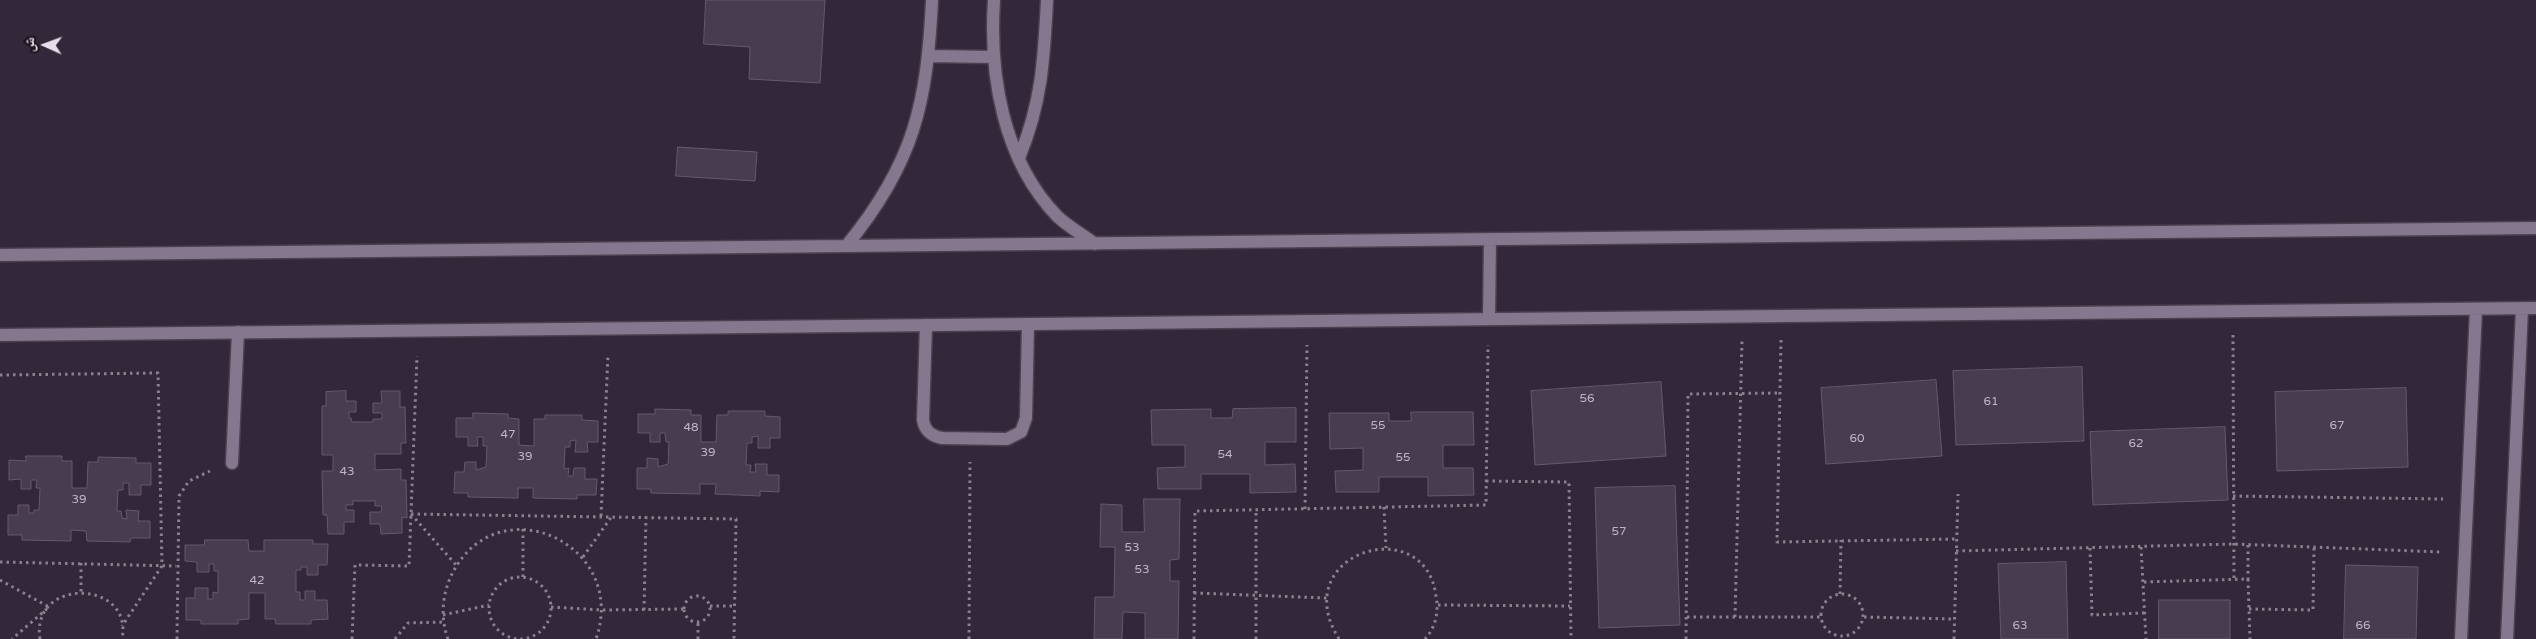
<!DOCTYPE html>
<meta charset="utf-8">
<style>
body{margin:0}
#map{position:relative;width:2536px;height:639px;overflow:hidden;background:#33273a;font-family:"Varela Round","Noto Naskh Arabic",sans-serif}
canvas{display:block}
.north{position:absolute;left:20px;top:20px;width:50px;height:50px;-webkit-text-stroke:4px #18121b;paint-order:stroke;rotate:272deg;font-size:14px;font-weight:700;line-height:20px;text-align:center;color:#e6dfeb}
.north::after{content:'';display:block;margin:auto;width:18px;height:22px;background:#e6dfeb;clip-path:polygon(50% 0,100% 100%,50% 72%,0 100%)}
</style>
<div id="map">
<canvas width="2536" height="639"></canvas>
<div class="north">ش</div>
</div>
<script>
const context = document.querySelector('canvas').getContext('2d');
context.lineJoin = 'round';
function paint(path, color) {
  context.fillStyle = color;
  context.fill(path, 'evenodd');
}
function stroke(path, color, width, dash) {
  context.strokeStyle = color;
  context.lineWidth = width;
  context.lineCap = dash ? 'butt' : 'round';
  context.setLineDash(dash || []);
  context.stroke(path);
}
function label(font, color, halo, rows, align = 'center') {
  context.font = font + ' "Varela Round",sans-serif';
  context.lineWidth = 4;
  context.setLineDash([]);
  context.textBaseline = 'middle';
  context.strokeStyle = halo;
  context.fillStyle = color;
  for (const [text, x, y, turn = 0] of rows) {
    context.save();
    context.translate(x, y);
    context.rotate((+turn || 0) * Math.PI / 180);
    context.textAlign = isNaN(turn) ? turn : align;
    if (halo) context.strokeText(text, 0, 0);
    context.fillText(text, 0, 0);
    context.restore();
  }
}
const building = new Path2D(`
 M 706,0 L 825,0 L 820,83 L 749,79 L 750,47 L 704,44 Z
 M 678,147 L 757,152 L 755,181 L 676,176 Z
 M 2082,367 L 2084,441 L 1956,445 L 1953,371 Z
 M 1936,380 L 1942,456 L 1826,464 L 1821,388 Z
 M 1661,382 L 1666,456 L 1535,465 L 1531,391 Z
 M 2406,388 L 2408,467 L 2277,471 L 2275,392 Z
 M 346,391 L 346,401 L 356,401 L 356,412 L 349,412 L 349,418 L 351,418 L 352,422 L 373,422 L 373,419 L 382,419 L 382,413 L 373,413 L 373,403 L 382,403 L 381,391 L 400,391 L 400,407 L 405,407 L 406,443 L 401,443 L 401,454 L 375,454 L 375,470 L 401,469 L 401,480 L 406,480 L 407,518 L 402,517 L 402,533 L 381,534 L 380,524 L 370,524 L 370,512 L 381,512 L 382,506 L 375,506 L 375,501 L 353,501 L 353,505 L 346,505 L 346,510 L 354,510 L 354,522 L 344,522 L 344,534 L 328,534 L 327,515 L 323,515 L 322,471 L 333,471 L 333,455 L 322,455 L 322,406 L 326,406 L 326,392 Z
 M 1296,408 L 1296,442 L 1265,442 L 1265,465 L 1295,464 L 1296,492 L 1250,493 L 1250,474 L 1201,474 L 1201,489 L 1158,489 L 1157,468 L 1185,467 L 1185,445 L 1152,445 L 1151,410 L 1211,409 L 1211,418 L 1232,418 L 1233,409 Z
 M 655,409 L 691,410 L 691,415 L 701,415 L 701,442 L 716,442 L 717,415 L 728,415 L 728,411 L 765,411 L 765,416 L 780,417 L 780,438 L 770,438 L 770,448 L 758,448 L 758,436 L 752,437 L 752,443 L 747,443 L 746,465 L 751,465 L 750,472 L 756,472 L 755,464 L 767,464 L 767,475 L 779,475 L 779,492 L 760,491 L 760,496 L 715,494 L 716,484 L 700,484 L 700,494 L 651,493 L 651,489 L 637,489 L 637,468 L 647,468 L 647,458 L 658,459 L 658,467 L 668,464 L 669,442 L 666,442 L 665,433 L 660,433 L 660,442 L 650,442 L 650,433 L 638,433 L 638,414 L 655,414 Z
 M 1411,412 L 1473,412 L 1474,445 L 1443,445 L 1443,468 L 1473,468 L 1474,495 L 1428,496 L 1428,477 L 1379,477 L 1379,492 L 1336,492 L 1335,471 L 1363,470 L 1363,448 L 1330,449 L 1329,413 L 1389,413 L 1389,421 L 1411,421 Z
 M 473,413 L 508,414 L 508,418 L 519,419 L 519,445 L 534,446 L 534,419 L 545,419 L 545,415 L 582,415 L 582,420 L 598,421 L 598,442 L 587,442 L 588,452 L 575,452 L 576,440 L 570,441 L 570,447 L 565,447 L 564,469 L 569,468 L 568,476 L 573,476 L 574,468 L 585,468 L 585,479 L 597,479 L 596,495 L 577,495 L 577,499 L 533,498 L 533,488 L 518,488 L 518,498 L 468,497 L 468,493 L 454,493 L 455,472 L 464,472 L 465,462 L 476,462 L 476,470 L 486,467 L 487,446 L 483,446 L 483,437 L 477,437 L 478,446 L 468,446 L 468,437 L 456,437 L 456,418 L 473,418 Z
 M 2225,427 L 2228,500 L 2093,505 L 2090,432 Z
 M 26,456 L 62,456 L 62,461 L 72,461 L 72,488 L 87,488 L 88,462 L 98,462 L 98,457 L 136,458 L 136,463 L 151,463 L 151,485 L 141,485 L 141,495 L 129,495 L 129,483 L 123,483 L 123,490 L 118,490 L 117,511 L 121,511 L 122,518 L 127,519 L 126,510 L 139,511 L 138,521 L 150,521 L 150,538 L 131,538 L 130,542 L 87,541 L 86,531 L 71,530 L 71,541 L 22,540 L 22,535 L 8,535 L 8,515 L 18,515 L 18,505 L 29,505 L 29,513 L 34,513 L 34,510 L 39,510 L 40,488 L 36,488 L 37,480 L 31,480 L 31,489 L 21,489 L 21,479 L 9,480 L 9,460 L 26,461 Z
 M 1675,486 L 1680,625 L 1599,628 L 1595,488 Z
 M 1144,499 L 1180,499 L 1179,559 L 1170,560 L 1170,581 L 1179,581 L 1178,639 L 1145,639 L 1145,613 L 1123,612 L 1122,639 L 1094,639 L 1095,597 L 1114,597 L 1115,547 L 1100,547 L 1101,504 L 1122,505 L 1122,532 L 1144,532 Z
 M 205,540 L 248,540 L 249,551 L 264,551 L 264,540 L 313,540 L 313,544 L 328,544 L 327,565 L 318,565 L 318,575 L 307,575 L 307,567 L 301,567 L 301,570 L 296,570 L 296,592 L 300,592 L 300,600 L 305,600 L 305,591 L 315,591 L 315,600 L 327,600 L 328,619 L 311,620 L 311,624 L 276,624 L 275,619 L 265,619 L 265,593 L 249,593 L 249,619 L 238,620 L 238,624 L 201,624 L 201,620 L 186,620 L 186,598 L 195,598 L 195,588 L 208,588 L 208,599 L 213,599 L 213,592 L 218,593 L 218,571 L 214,571 L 214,564 L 209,564 L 209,572 L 197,572 L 197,562 L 185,561 L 185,545 L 204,545 Z
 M 2066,562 L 2068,639 L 2001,639 L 1998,564 Z
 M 2346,565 L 2418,567 L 2416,639 L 2344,639 Z
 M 2159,600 L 2230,600 L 2230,639 L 2159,639 Z`);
paint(building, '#483c50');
stroke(building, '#66596e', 1);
const service = new Path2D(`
 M 926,325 L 923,420 C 925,431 931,436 942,438 L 1007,439 L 1021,432 L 1026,418 L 1028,324
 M 232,463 L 238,332`);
const minor = new Path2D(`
 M 994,0 C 989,75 1003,161 1058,217 C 1069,227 1083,235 1095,244
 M 929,56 L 993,57
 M 1019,158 C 1042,102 1044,59 1047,0
 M 847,245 C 914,163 927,104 932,0
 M 0,255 L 2536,228
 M 1489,319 L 1490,239
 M 0,335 L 2536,308
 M 2461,639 L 2476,309
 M 2507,639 L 2522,309`);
stroke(service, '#4b4251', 15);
stroke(minor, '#4b4251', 15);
stroke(new Path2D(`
 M 2233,335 L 2234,579
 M 1781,340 L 1777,542 L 1956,539
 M 0,375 L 158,373 L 162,566 L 122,626
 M 1486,481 L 1569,482 L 1571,639
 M 2233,496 L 2443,499
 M 1384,507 L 1386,548
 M 1305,509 L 1307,345
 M 411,514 L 736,519 L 734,639
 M 411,514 L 456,565
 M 601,516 L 608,354
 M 523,529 L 523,577
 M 2248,545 L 2248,579
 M 2141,547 L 2146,639
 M 2090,548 L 2092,615 L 2145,613
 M 1956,551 L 2234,544 L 2440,552
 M 583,557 L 612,516
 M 0,562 L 176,566
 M 81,563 L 81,592
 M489 608a31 31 0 1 1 62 0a31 31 0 1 1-62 0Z
 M 0,580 L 49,607 L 12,639
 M 2144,582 L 2248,579 L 2250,639
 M 1194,593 L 1327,598
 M1821 615a21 21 0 1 1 42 0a21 21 0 1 1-42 0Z
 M 1840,594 L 1841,540
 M684 609a13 13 0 1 1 26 0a13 13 0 1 1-26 0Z
 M 1438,605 L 1570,606
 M 710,606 L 734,606
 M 551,607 L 602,610 L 683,609
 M 2249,609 L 2313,610 L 2314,548
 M 644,610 L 646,516
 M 443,615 L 489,605
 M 1687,617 L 1821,617
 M 1735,617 L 1742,341
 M 1864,617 L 1954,619
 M 40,639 C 30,577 134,579 122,639
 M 177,639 L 179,496 L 189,481 L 210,471
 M 352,639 L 355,565 L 409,566 L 417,356
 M 395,639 L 408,623 L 444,622
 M 448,639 C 440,617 442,593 453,572 C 499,485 629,544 596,639
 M 698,639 L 698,622
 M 969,639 L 970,462
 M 1194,639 L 1195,511 L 1486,505 L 1488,345
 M 1256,639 L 1256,510
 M 1339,639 C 1285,553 1425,510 1436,596 C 1439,611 1436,627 1425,639
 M 1686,639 L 1688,394 L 1780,393
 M 1954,639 L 1958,494`), '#8a8190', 3, [2.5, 4]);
stroke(service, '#85788e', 12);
stroke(minor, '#85788e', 12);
label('12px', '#beb6c4', null, [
 ["56",1587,399],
 ["61",1991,402],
 ["55",1378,426],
 ["67",2337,426],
 ["48",691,428],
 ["47",508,435],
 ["60",1857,439],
 ["62",2136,444],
 ["39",708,453],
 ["54",1225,455],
 ["39",525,457],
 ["55",1403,458],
 ["43",347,472],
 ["39",79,500],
 ["57",1619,532],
 ["53",1132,548],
 ["53",1142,570],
 ["42",257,581],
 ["63",2020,626],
 ["66",2363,626]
]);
</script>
